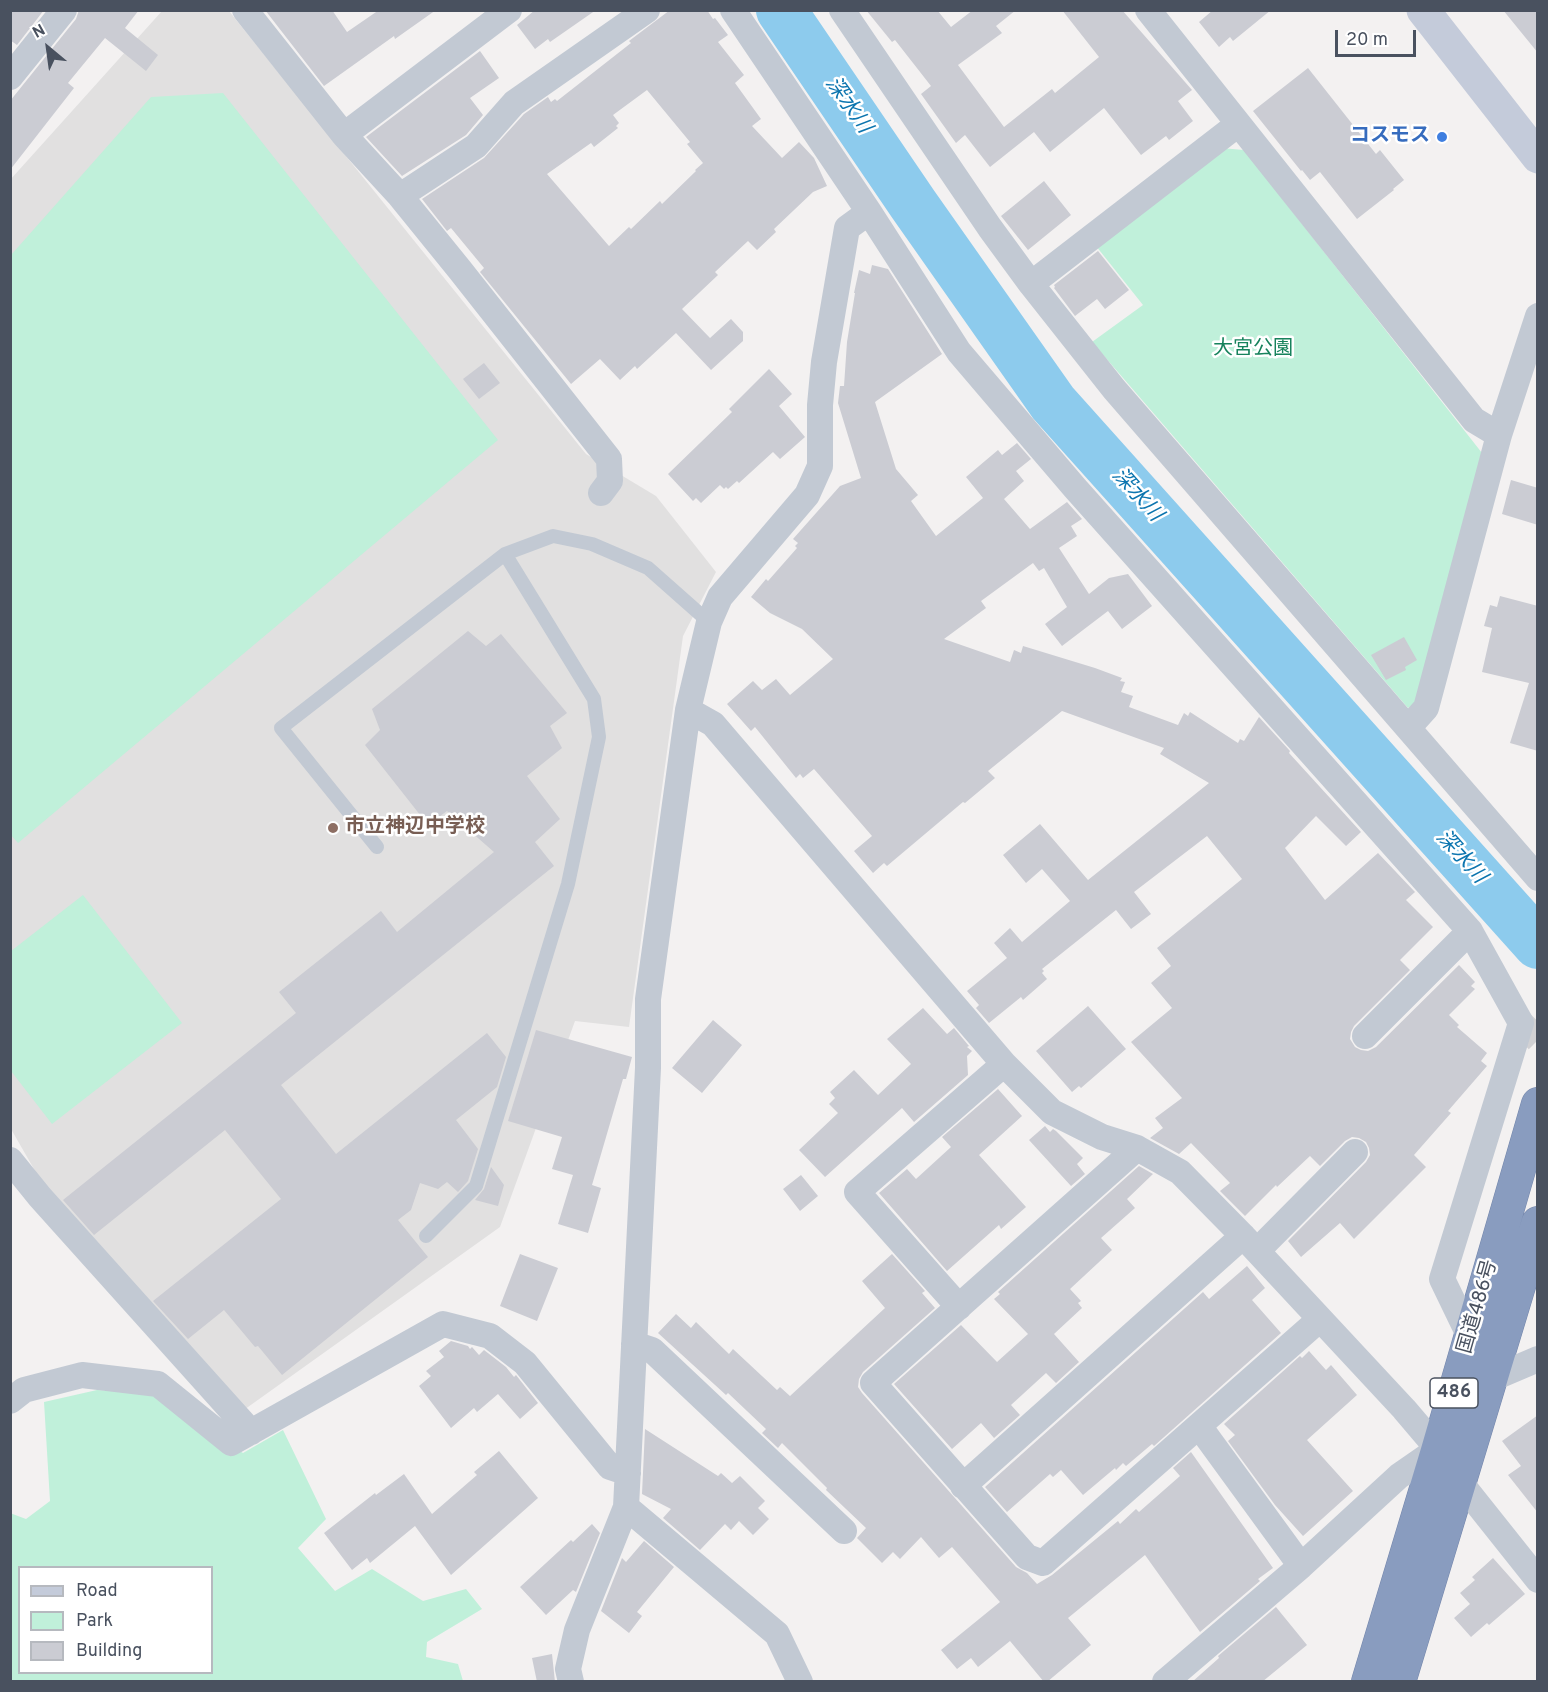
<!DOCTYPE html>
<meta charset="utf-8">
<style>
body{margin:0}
#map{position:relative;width:1548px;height:1692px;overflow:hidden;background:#f3f1f1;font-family:Overpass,sans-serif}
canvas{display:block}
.frame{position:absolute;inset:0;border:12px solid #49515f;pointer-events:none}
.legend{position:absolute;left:18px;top:1566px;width:195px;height:108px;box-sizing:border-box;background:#fff;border:2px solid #b6b9bf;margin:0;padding:8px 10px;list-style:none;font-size:18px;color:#49515f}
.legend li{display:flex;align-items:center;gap:12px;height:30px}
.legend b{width:30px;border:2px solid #b6b9bf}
.north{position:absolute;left:18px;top:18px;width:60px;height:60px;-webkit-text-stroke:4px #fff;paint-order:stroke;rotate:331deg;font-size:16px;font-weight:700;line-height:24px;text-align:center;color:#49515f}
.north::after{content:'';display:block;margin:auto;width:21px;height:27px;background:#49515f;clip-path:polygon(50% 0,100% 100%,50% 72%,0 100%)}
.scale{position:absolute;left:1335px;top:30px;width:81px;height:27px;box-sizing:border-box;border:3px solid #49515f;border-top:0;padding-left:8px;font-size:18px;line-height:21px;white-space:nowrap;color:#49515f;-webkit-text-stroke:4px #fff;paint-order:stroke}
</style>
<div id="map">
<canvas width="1548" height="1692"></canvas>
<div class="frame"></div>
<ul class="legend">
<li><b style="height:8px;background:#c4cbda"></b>Road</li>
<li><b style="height:16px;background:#c0f0da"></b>Park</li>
<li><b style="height:16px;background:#cbccd3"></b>Building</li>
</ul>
<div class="north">N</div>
<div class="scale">20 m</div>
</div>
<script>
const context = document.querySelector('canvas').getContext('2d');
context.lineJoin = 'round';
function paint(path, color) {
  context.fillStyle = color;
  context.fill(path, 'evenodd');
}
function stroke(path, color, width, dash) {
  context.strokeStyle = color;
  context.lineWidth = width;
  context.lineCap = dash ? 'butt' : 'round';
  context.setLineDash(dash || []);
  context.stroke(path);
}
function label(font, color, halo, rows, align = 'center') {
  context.font = font + ' Overpass,"Noto Sans JP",sans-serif';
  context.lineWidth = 5;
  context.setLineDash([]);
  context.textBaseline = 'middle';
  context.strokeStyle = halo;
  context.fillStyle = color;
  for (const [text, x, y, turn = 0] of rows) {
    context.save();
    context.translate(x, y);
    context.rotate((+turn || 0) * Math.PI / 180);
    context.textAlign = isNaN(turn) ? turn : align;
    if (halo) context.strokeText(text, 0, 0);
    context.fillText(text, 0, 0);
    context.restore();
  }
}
paint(new Path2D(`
 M 162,11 L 229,11 L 586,454 L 656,496 L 716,572 L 683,636 L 629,1027 L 575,1021 L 500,1227 L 241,1412 L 42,1183 L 11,1129 L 10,180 Z`), '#e1e0e0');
paint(new Path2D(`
 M 223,93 L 498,440 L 18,843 L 10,834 L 11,255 L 151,97 Z
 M 1221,148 L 1244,150 L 1482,453 L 1418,701 L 1408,708 L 1092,342 L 1143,305 L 1096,246 Z
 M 83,895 L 182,1023 L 52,1124 L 11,1071 L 11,951 Z
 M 97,1390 L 155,1393 L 243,1453 L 283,1430 L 326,1519 L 298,1548 L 335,1591 L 372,1569 L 423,1601 L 466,1589 L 482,1609 L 427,1642 L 426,1657 L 458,1664 L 463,1681 L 11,1681 L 10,1513 L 26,1519 L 50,1501 L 44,1402 ZM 20,1568 L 212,1568 L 212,1672 L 20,1672 Z`), '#c0f0da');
stroke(new Path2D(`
 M 781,10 L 913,204 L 1053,403 L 1538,944`), '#8dcbed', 50);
paint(new Path2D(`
 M 10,10 L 44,10 L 17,45 L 10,40 Z
 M 79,10 L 139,10 L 125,28 L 158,55 L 146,71 L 105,38 L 68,83 L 74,88 L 10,170 L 10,101 L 76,19 Z
 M 265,10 L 332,10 L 347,32 L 379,10 L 436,10 L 395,39 L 394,36 L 324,86 Z
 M 535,10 L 596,10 L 550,42 L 548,39 L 535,49 L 517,25 Z
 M 670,10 L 707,10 L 713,19 L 715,18 L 728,35 L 718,42 L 744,75 L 735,83 L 761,119 L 752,126 L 782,158 L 799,142 L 814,158 L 827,186 L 813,192 L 774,229 L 776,232 L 757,250 L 748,241 L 715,272 L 718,275 L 682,309 L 710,338 L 731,319 L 743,332 L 743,341 L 711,370 L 676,333 L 637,369 L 635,366 L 620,380 L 600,359 L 571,384 L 480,272 L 484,268 L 451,228 L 447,231 L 422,199 L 484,158 L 524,114 L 548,97 L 551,102 L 555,99 L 557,101 L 631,43 L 629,41 ZM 647,90 L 690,142 L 687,144 L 703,163 L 695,170 L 696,171 L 662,204 L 660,201 L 631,229 L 629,227 L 609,246 L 547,174 L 591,143 L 594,147 L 618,128 L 616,126 L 619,123 L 613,115 Z
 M 866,10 L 937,10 L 951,27 L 973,10 L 1016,10 L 996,26 L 1002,33 L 958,65 L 1004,127 L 1052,89 L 1055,93 L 1099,57 L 1062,10 L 1122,10 L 1192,90 L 1178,101 L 1193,121 L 1169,140 L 1166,136 L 1141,155 L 1104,108 L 1050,152 L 1034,132 L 990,167 L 965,135 L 956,143 L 921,94 L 931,86 L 895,40 L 892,42 Z
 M 1213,10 L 1271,10 L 1233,41 L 1230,37 L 1219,47 L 1199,22 Z
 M 1503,10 L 1538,10 L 1538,53 Z
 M 480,51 L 499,78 L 470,98 L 483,115 L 466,135 L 402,176 L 366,137 Z
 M 1308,68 L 1376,154 L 1380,150 L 1404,180 L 1393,189 L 1394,190 L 1357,219 L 1320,172 L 1310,180 L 1302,170 L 1301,171 L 1253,111 Z
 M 1044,181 L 1071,215 L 1028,250 L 1001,216 Z
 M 1098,251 L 1129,290 L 1105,309 L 1097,299 L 1075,316 L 1054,288 L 1055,287 L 1054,285 Z
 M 872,265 L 888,269 L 942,354 L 875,402 L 896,469 L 918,495 L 911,501 L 936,536 L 983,498 L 966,477 L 998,450 L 1002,455 L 1017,443 L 1031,459 L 1016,471 L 1024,481 L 1004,499 L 1030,529 L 1067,502 L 1082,519 L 1071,526 L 1077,536 L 1059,548 L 1089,594 L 1109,578 L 1128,574 L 1152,606 L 1122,629 L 1108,611 L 1062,646 L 1045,624 L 1067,607 L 1044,568 L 1039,571 L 1033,563 L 981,601 L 986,608 L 944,639 L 1010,662 L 1014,650 L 1021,653 L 1023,646 L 1095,668 L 1122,678 L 1120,681 L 1125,682 L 1121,692 L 1133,696 L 1129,707 L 1178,725 L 1184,713 L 1188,716 L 1190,712 L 1238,743 L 1240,739 L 1244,741 L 1259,717 L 1290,751 L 1289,753 L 1361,832 L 1346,846 L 1316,816 L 1285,848 L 1325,900 L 1378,853 L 1415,892 L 1406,900 L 1433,927 L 1400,960 L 1410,970 L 1354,1026 L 1351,1032 L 1350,1039 L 1355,1047 L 1361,1050 L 1368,1051 L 1376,1047 L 1459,965 L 1475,982 L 1471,986 L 1475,989 L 1449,1015 L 1459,1025 L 1457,1027 L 1487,1053 L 1481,1061 L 1487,1066 L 1448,1111 L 1451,1113 L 1414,1155 L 1426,1167 L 1354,1239 L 1340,1223 L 1301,1257 L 1288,1241 L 1366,1162 L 1370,1155 L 1369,1148 L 1366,1142 L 1359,1138 L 1352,1137 L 1345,1141 L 1320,1166 L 1310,1156 L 1277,1187 L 1276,1185 L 1245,1216 L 1220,1191 L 1230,1183 L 1191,1143 L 1179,1154 L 1150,1138 L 1163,1128 L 1155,1118 L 1182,1098 L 1131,1042 L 1172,1008 L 1151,983 L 1171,966 L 1157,948 L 1242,879 L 1207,836 L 1134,892 L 1151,914 L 1131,929 L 1116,910 L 1042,969 L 1044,971 L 1042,973 L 1047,979 L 1023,1000 L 1021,997 L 989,1023 L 976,1008 L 979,1005 L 967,991 L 1007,958 L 994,943 L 1010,928 L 1022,942 L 1070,901 L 1042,869 L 1026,883 L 1003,855 L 1040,824 L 1088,880 L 1209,783 L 1160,754 L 1164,748 L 1062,711 L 988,771 L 995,778 L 965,803 L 963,802 L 887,866 L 884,863 L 873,873 L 854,851 L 872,836 L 814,769 L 803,778 L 800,774 L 796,778 L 755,727 L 751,731 L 727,704 L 753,681 L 762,690 L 776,679 L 790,695 L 833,659 L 802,629 L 770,613 L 751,597 L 766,579 L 768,581 L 797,548 L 795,546 L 798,543 L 793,539 L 840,486 L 861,478 L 838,403 L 840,386 L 844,386 L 847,342 L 855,293 L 854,293 L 859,270 L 870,274 Z
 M 484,363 L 500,383 L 479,399 L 463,379 Z
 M 769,369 L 792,394 L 779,406 L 805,437 L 780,459 L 773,452 L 739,483 L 737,481 L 728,489 L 726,487 L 724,489 L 720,485 L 701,503 L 696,498 L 693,501 L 668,474 L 732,412 L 729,409 Z
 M 1511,480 L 1538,488 L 1538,525 L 1502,514 Z
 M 1500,596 L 1538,606 L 1538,751 L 1510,743 L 1529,683 L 1482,672 L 1492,628 L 1484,626 L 1490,605 L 1497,607 Z
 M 468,631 L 486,646 L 501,634 L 567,713 L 550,726 L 562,748 L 527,776 L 560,819 L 535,842 L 554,866 L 281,1085 L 336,1154 L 487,1033 L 506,1057 L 497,1087 L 456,1120 L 478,1149 L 468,1181 L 458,1192 L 447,1182 L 438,1189 L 420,1183 L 411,1210 L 398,1220 L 428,1257 L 282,1375 L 258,1346 L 255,1347 L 224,1310 L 188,1339 L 153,1301 L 281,1199 L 225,1130 L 94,1235 L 63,1200 L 296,1013 L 279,992 L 381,911 L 397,932 L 494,852 L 447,811 L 428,825 L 365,745 L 380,730 L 372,709 Z
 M 1404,637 L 1417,660 L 1405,667 L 1406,670 L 1386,680 L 1371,655 Z
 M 1088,1006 L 1126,1049 L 1081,1088 L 1079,1086 L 1072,1092 L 1036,1051 Z
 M 923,1008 L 947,1034 L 954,1028 L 969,1046 L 967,1047 L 972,1051 L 967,1056 L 968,1075 L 914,1122 L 902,1108 L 825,1177 L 799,1150 L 838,1113 L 829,1104 L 835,1098 L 830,1092 L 854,1070 L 878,1095 L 911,1064 L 887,1039 Z
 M 713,1020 L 742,1045 L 702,1093 L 672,1068 Z
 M 536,1030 L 632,1057 L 626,1079 L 623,1079 L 592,1185 L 601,1188 L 588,1233 L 558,1224 L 573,1175 L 552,1169 L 562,1137 L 508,1121 Z
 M 998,1089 L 1022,1116 L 979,1155 L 1026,1207 L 1001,1229 L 999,1225 L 947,1271 L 879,1193 L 907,1169 L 916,1179 L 951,1147 L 942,1137 Z
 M 1045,1126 L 1050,1132 L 1053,1129 L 1056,1131 L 1083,1158 L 1077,1164 L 1085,1174 L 1071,1186 L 1029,1140 Z
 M 1139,1166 L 1153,1174 L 1127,1199 L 1135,1208 L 1101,1238 L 1112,1250 L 1070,1289 L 1081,1301 L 1078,1303 L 1082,1308 L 1054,1334 L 1079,1362 L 1056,1383 L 1046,1373 L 1011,1405 L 1020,1415 L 994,1438 L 981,1423 L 952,1449 L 894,1384 L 961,1325 L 997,1362 L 1028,1334 L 994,1299 L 1000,1294 L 998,1292 Z
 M 491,1167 L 504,1185 L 498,1206 L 475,1200 L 484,1189 Z
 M 801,1175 L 818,1196 L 800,1211 L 783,1189 Z
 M 520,1254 L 558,1268 L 537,1321 L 500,1306 Z
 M 892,1254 L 925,1291 L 922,1293 L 935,1308 L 863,1372 L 859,1379 L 858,1387 L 862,1393 L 1016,1567 L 1027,1573 L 1037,1584 L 1052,1575 L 1118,1521 L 1120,1524 L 1136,1509 L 1139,1512 L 1180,1476 L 1173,1468 L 1191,1452 L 1273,1568 L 1258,1579 L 1260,1581 L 1200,1632 L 1145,1555 L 1068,1618 L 1091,1645 L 1047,1682 L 1044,1682 L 1010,1641 L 978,1667 L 971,1658 L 957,1669 L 941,1650 L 1000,1602 L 952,1547 L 939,1558 L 921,1537 L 900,1559 L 893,1552 L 882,1563 L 857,1538 L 866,1528 L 826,1490 L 827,1488 L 782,1443 L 778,1448 L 762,1433 L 766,1429 L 728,1393 L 726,1395 L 658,1333 L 676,1314 L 691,1328 L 696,1322 L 729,1354 L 733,1349 L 777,1390 L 780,1387 L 790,1396 L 885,1308 L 862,1281 Z
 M 1247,1266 L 1265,1288 L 1252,1300 L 1281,1333 L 1154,1446 L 1152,1444 L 1126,1466 L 1123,1463 L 1116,1470 L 1115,1468 L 1083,1495 L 1061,1470 L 1053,1477 L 1050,1474 L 1007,1512 L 985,1487 L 1203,1292 L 1209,1299 Z
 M 451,1341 L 468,1346 L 470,1349 L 472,1347 L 479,1355 L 484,1350 L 506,1367 L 514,1377 L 516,1375 L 538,1403 L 520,1419 L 498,1394 L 477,1412 L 474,1408 L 451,1428 L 419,1386 L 431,1376 L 426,1371 L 444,1357 L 439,1351 Z
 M 1309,1351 L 1326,1370 L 1331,1365 L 1357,1395 L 1307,1440 L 1353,1491 L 1303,1536 L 1275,1505 L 1228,1441 L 1235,1435 L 1224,1424 L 1300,1356 L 1302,1358 Z
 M 1538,1415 L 1538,1513 L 1508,1475 L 1521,1466 L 1502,1441 Z
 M 645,1429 L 718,1476 L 721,1473 L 732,1483 L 740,1476 L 765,1501 L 758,1508 L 769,1519 L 753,1535 L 739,1521 L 731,1530 L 725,1524 L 700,1550 L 663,1518 L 671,1509 L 642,1494 Z
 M 499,1451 L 538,1498 L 451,1575 L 415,1526 L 370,1563 L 367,1558 L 352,1570 L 324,1533 L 375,1493 L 376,1495 L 404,1474 L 432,1514 L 477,1475 L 474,1472 Z
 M 592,1524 L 600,1533 L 576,1592 L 573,1590 L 546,1615 L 520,1587 L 571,1540 L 573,1542 Z
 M 644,1541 L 674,1567 L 637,1612 L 642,1616 L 629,1633 L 601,1611 L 622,1558 L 626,1562 Z
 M 1493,1558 L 1525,1594 L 1489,1625 L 1487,1623 L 1471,1637 L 1454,1618 L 1470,1604 L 1460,1593 L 1475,1580 L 1472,1577 Z
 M 1276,1607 L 1307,1645 L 1262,1682 L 1192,1682 L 1219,1658 L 1218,1656 Z
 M 552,1654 L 555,1682 L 537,1682 L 532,1658 Z`), '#cbccd3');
stroke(new Path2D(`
 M 1521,1023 L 1538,1040`), '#d1d1d4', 26, [26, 13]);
const highway = new Path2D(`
 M 1368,1682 L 1438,1449 L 1538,1104
 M 1399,1682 L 1538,1223`);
stroke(highway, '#7486ab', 34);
stroke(new Path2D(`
 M 377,847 L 281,728 L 505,554 L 553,536 L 592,544 L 648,568 L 709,622
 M 426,1236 L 476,1186 L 568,884 L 599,737 L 594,699 L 505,554`), '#c2c9d3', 14);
stroke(new Path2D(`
 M 245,10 L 344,135 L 400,196 L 460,270 L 609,459 L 610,481 L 601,493
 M 733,10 L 869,212 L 959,352 L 1075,488 L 1470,931 L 1521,1023 L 1442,1279 L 1470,1337
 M 842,10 L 990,228 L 1031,284 L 1114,389 L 1538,878
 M 1148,10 L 1474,420 L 1499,435
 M 10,77 L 64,10
 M 344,135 L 509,10
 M 400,196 L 476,146 L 514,103 L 647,10
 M 1031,284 L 1237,125
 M 688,710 L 713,724 L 1004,1064 L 1052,1112 L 1102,1137 L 1137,1148 L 1180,1172 L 1243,1236 L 1404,1409 L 1438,1449 L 1460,1482 L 1538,1580
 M 1408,728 L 1426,708 L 1499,435 L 1538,316
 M 1365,1036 L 1470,931
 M 1137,1148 L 873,1383 L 1027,1557 L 1043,1563 L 1320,1319
 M 10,1160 L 40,1197 L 251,1432
 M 1257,1251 L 1355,1152
 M 959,1307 L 857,1192 L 1004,1064
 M 634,1344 L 652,1350 L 844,1531
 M 1491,1379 L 1538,1359
 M 10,1401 L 24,1390 L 82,1375 L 158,1384 L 231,1443 L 443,1324 L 490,1336 L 525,1363 L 610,1467 L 628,1473
 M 1199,1426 L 1301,1566
 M 963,1486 L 1243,1236
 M 626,1507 L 777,1634 L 800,1682
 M 571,1682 L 568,1669 L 577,1630 L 626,1507 L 648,1068 L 648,999 L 688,710 L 709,622 L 720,597 L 807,495 L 820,466 L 820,405 L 824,362 L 847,228 L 869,212
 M 1165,1682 L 1301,1566 L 1399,1476 L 1438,1449`), '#c2c9d3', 26);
stroke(new Path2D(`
 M 1423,10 L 1538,157`), '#c4cbda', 33);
stroke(highway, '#899cbf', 33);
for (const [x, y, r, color] of [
 [1442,137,6,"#3f7fe0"],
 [333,828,6,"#8d6e63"]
]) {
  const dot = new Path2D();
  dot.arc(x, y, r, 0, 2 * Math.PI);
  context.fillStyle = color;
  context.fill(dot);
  stroke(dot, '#fff', 2);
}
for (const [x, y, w] of [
 [1454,1393,48]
]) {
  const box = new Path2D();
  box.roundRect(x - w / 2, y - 15, w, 30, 4.5);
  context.fillStyle = '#fff';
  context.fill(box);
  stroke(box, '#49515f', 1.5);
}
label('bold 18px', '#49515f', null, [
 ["486",1454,1393]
]);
label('bold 20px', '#366cbe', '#fff', [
 ["コスモス",1430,137]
], 'right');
label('20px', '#17825c', '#fff', [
 ["大宮公園",1253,350]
]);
label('bold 20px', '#785e54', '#fff', [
 ["市立神辺中学校",345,828]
], 'left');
label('20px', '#49515f', '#fff', [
 ["国道486号",1479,1307,-74]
]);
label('italic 21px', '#0c75af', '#fff', [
 ["深水川",847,106,55],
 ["深水川",1136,496,48],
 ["深水川",1460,858,48]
]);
</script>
